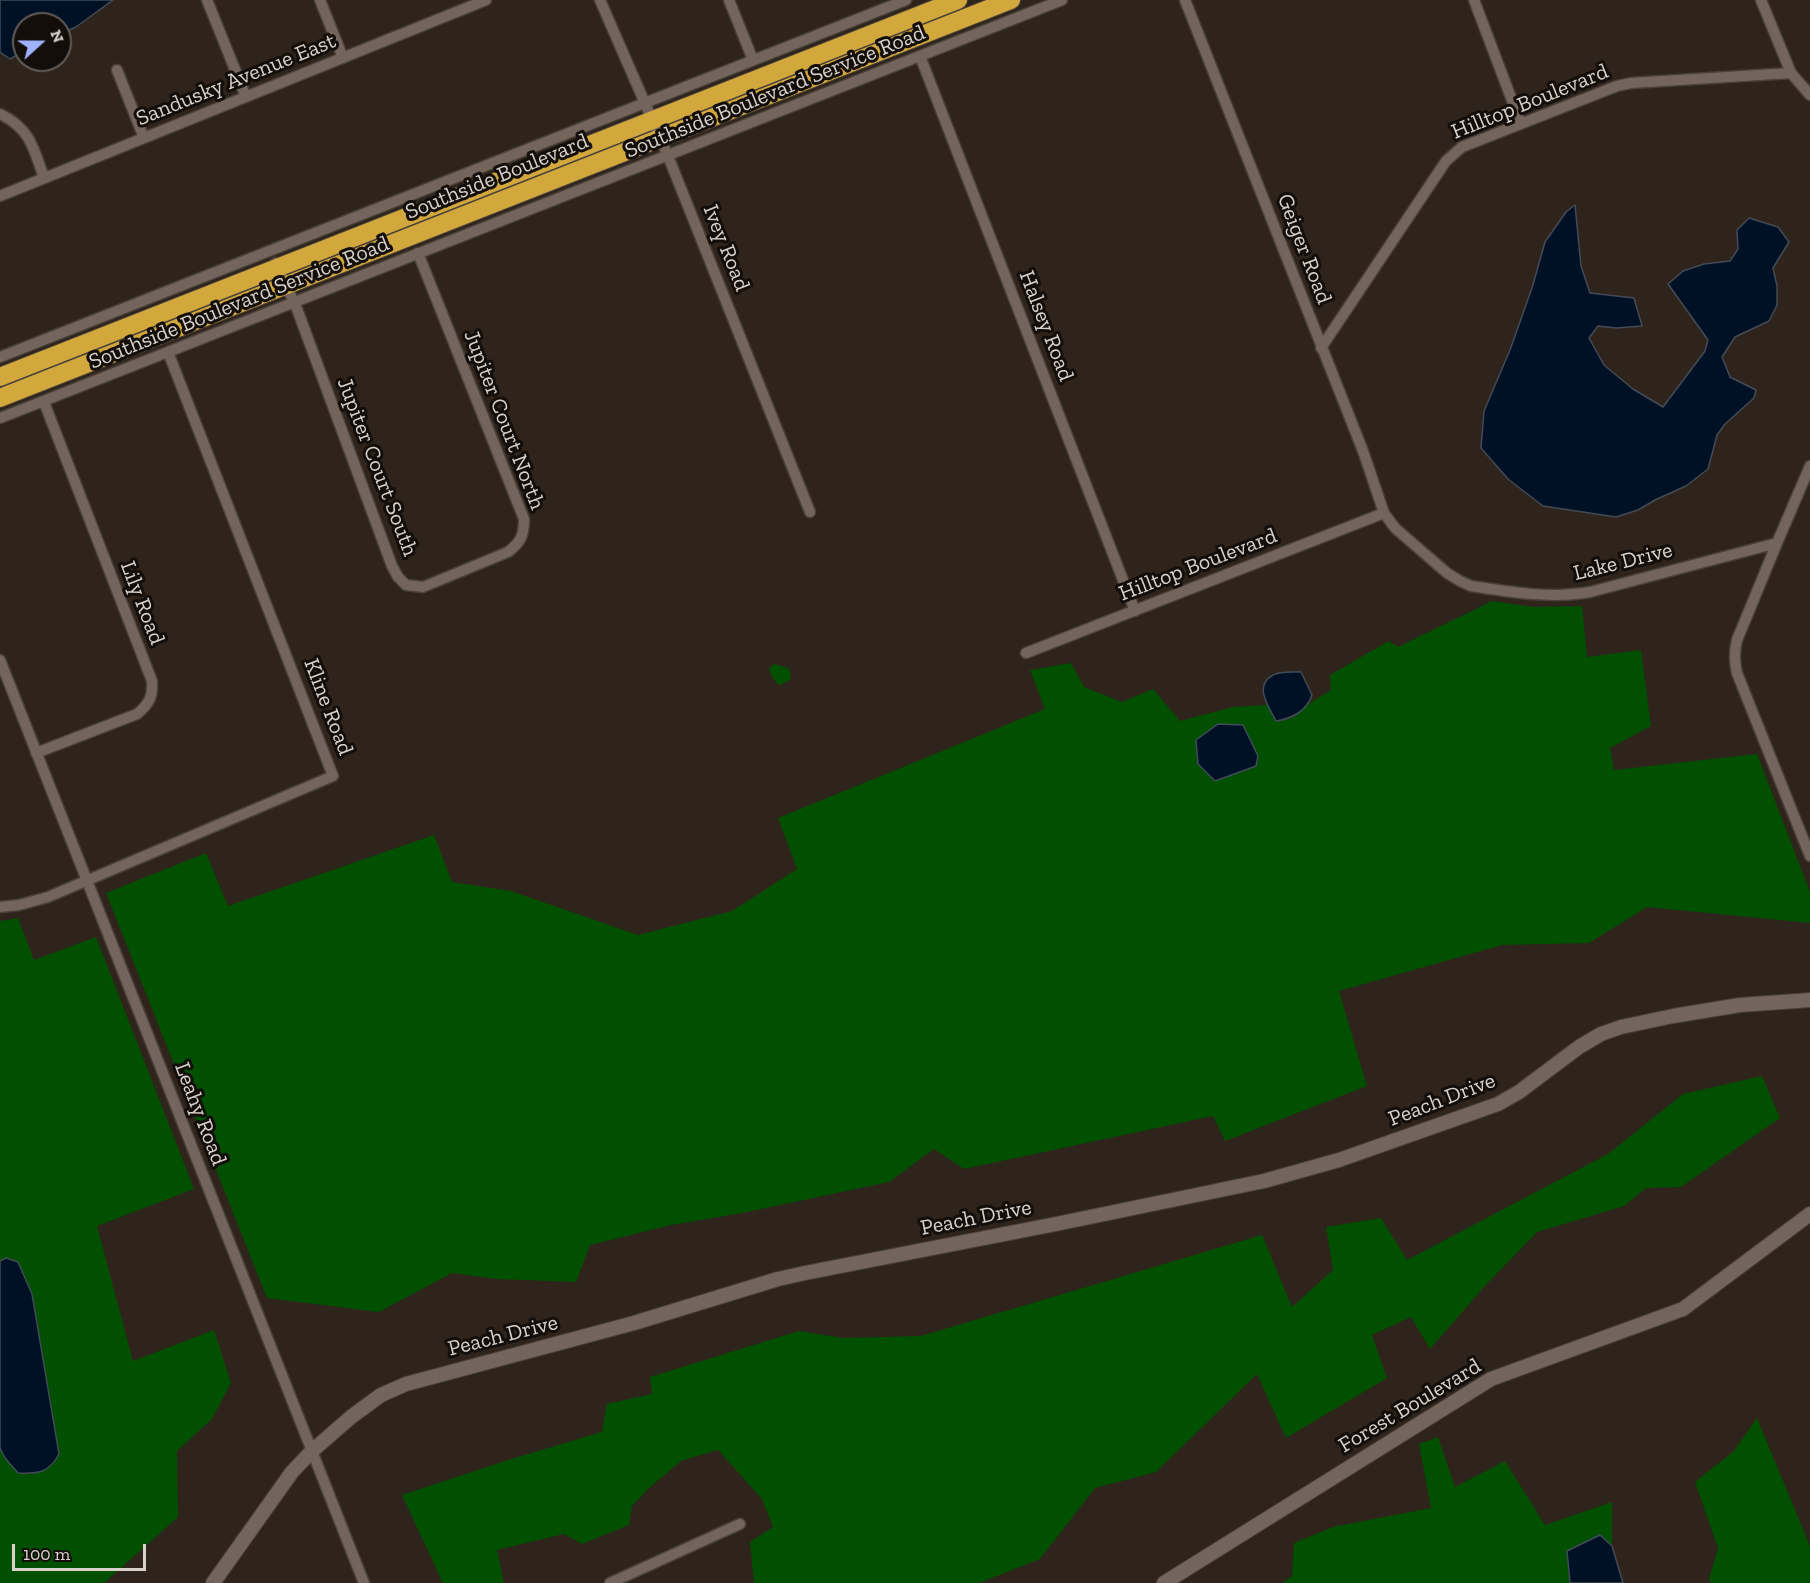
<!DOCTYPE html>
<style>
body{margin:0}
#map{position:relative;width:1810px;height:1583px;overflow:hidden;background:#2f241b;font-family:"Zilla Slab",serif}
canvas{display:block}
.north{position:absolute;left:12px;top:12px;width:60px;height:60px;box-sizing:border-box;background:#130e0a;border:2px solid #625c57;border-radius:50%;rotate:69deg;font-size:16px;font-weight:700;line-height:24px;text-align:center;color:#d9d1cb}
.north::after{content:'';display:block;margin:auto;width:21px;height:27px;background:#9fb3fd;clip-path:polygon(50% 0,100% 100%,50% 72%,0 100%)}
.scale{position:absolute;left:12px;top:1544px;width:134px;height:27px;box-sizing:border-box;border:3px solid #d9d1cb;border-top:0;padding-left:8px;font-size:18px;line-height:21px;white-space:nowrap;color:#d9d1cb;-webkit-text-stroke:4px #130e0a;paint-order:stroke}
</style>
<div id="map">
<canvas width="1810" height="1583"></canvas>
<div class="north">N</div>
<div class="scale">100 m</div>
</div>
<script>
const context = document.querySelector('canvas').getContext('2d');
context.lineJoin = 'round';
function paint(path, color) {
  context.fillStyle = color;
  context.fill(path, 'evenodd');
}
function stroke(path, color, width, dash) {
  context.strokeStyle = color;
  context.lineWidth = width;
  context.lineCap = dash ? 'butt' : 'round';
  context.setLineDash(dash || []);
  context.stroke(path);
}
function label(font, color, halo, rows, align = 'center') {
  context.font = font + ' "Zilla Slab",serif';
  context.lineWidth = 6;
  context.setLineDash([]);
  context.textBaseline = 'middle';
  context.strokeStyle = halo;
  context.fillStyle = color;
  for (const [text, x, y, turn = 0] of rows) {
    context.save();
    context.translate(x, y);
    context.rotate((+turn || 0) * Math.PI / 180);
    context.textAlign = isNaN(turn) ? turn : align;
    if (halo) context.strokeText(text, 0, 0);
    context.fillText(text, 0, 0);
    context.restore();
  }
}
paint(new Path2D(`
 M 1492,601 L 1533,607 L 1582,606 L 1587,657 L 1641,650 L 1651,726 L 1610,748 L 1614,770 L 1757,754 L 1810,892 L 1810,923 L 1647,907 L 1589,943 L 1502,945 L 1339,991 L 1367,1086 L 1225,1141 L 1213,1116 L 964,1169 L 934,1149 L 889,1182 L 742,1213 L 671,1225 L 590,1245 L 576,1282 L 497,1279 L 452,1273 L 379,1312 L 267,1298 L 106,893 L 206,853 L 228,906 L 434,835 L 452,882 L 511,891 L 638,935 L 732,911 L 797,869 L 778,818 L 1045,709 L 1030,670 L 1071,663 L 1084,687 L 1122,702 L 1153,689 L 1180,721 L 1233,707 L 1267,705 L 1277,721 L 1290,719 L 1310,703 L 1331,690 L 1330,675 L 1389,641 L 1398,647 Z
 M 774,664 L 788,668 L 791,674 L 790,680 L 780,685 C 773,681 772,676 769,669 Z
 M 18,918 L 34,960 L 96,937 L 194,1189 L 97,1226 L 133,1361 L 214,1330 L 231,1383 L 212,1419 L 177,1451 L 178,1517 L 104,1583 L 0,1583 L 0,921 Z
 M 1762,1076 L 1780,1118 L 1681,1187 L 1646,1188 L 1624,1206 L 1537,1232 L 1484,1287 L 1430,1349 L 1411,1317 L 1372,1335 L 1387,1378 L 1286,1438 L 1257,1374 L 1156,1472 L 1095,1488 L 1040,1559 L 979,1583 L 754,1583 L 750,1542 L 773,1527 L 762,1499 L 718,1450 L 681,1461 L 649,1488 L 632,1506 L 629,1525 L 582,1544 L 564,1534 L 497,1550 L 504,1583 L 443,1583 L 402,1495 L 505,1461 L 602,1432 L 607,1404 L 652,1394 L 650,1377 L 799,1331 L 843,1338 L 921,1336 L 1262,1235 L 1292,1307 L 1333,1270 L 1326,1227 L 1381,1218 L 1407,1260 L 1608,1154 L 1683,1094 Z
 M 1757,1418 L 1810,1546 L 1810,1583 L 1711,1583 L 1709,1579 L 1718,1548 L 1695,1482 L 1734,1451 Z
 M 1438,1437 L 1455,1487 L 1505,1461 L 1545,1525 L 1612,1502 L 1612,1546 L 1600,1536 L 1568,1551 L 1570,1583 L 1283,1583 L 1292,1576 L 1294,1543 L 1333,1527 L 1431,1508 L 1419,1444 Z`), '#014f01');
const water = new Path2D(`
 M 0,0 L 113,0 L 76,27 L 60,34 L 60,24 L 24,24 L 24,51 L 10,59 L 0,52 Z
 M 1575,205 L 1581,266 L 1590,293 L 1634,298 L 1642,326 L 1616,328 L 1598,326 L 1589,338 L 1604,365 L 1633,389 L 1663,407 L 1705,351 L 1708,340 L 1668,284 L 1683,271 L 1704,264 L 1730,261 L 1738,249 L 1737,230 L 1749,218 L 1778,227 L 1789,242 L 1773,268 L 1777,286 L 1777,305 L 1769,321 L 1735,337 L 1722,357 L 1730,377 L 1756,390 L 1754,398 L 1725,424 L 1717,435 L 1708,469 L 1686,486 L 1655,500 L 1638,510 L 1616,517 L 1543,506 L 1508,479 L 1481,448 L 1484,411 L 1510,350 L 1532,288 L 1545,242 L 1566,212 Z
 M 1301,672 L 1312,695 C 1307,711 1291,719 1276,721 C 1269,707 1253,686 1273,675 C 1279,671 1293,672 1301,672 Z
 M 1218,724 L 1243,725 L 1258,756 L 1256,766 L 1215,781 L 1198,764 L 1196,740 Z
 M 6,1258 L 18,1262 L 32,1294 L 59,1454 C 49,1473 38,1474 18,1473 L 5,1458 L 0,1448 L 0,1261 Z
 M 1600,1535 L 1612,1546 L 1623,1583 L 1570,1583 L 1567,1551 Z`);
paint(water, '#011125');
stroke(water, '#424b57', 1.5);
const street = new Path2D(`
 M 207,0 L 246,97
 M 320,0 L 343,58
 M 600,0 L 668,156 L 810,512
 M 729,0 L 753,60
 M 1185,0 L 1363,451 L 1384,513 L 1395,528 L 1447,573 L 1460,581 L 1471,586 C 1510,592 1550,599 1590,592 L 1777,543 L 1810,466
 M 1474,0 L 1521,124
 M 1761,0 L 1791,73
 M 920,56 L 1135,611
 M 117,70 L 144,138
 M 0,114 C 30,128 34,149 44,178
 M 0,196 L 486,0
 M 276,263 L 297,309 L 392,566 L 398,577 L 406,585 L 423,587 L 508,552 C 521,542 524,535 524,519 L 418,253
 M 1321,348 L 1446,161 L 1462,147 L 1617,86 L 1631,83 L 1791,73 L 1810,95
 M 0,357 L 906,0
 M 0,418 L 1062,0
 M 1777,543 L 1737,640 C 1734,652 1734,661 1737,673 L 1810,856
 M 1026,653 L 1384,513
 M 0,660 L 364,1583
 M 36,753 L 137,714 C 149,704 153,697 152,681 L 44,402
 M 0,907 L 19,905 L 48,897 L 333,776 L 168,352
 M 610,1583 L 740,1524`);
const secondary = new Path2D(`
 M 213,1583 L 292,1472 L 312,1451 L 351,1417 L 381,1395 L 406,1384 L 634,1323 L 778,1279 L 805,1273 L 1056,1224 L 1264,1181 L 1339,1160 L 1498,1104 L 1519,1092 L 1579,1047 L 1601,1034 L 1621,1027 L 1673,1016 L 1740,1005 L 1810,1000
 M 1164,1583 L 1491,1379 L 1683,1309 L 1810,1214`);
const highway = new Path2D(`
 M 0,377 L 958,0
 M 0,398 L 1011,0`);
stroke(street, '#494039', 13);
stroke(secondary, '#494039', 16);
stroke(highway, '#494039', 20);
stroke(street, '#73655b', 10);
stroke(secondary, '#73655b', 14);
stroke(highway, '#d2a83d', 18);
label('22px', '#d9d1cb', '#130e0a', [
 ["Sandusky Avenue East",236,80,-22],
 ["Southside Boulevard Service Road",775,92,-22],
 ["Hilltop Boulevard",1530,102,-22],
 ["Southside Boulevard",497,177,-22],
 ["Ivey Road",726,248,68],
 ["Geiger Road",1304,249,69],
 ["Southside Boulevard Service Road",239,303,-22],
 ["Halsey Road",1046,326,69],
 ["Jupiter Court North",504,420,69],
 ["Jupiter Court South",377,467,69],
 ["Lake Drive",1623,562,-14],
 ["Hilltop Boulevard",1198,565,-21],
 ["Lily Road",142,603,69],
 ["Kline Road",328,707,69],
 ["Peach Drive",1442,1100,-21],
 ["Leahy Road",200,1114,69],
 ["Peach Drive",976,1218,-11],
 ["Peach Drive",503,1336,-14],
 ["Forest Boulevard",1410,1406,-31]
]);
</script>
